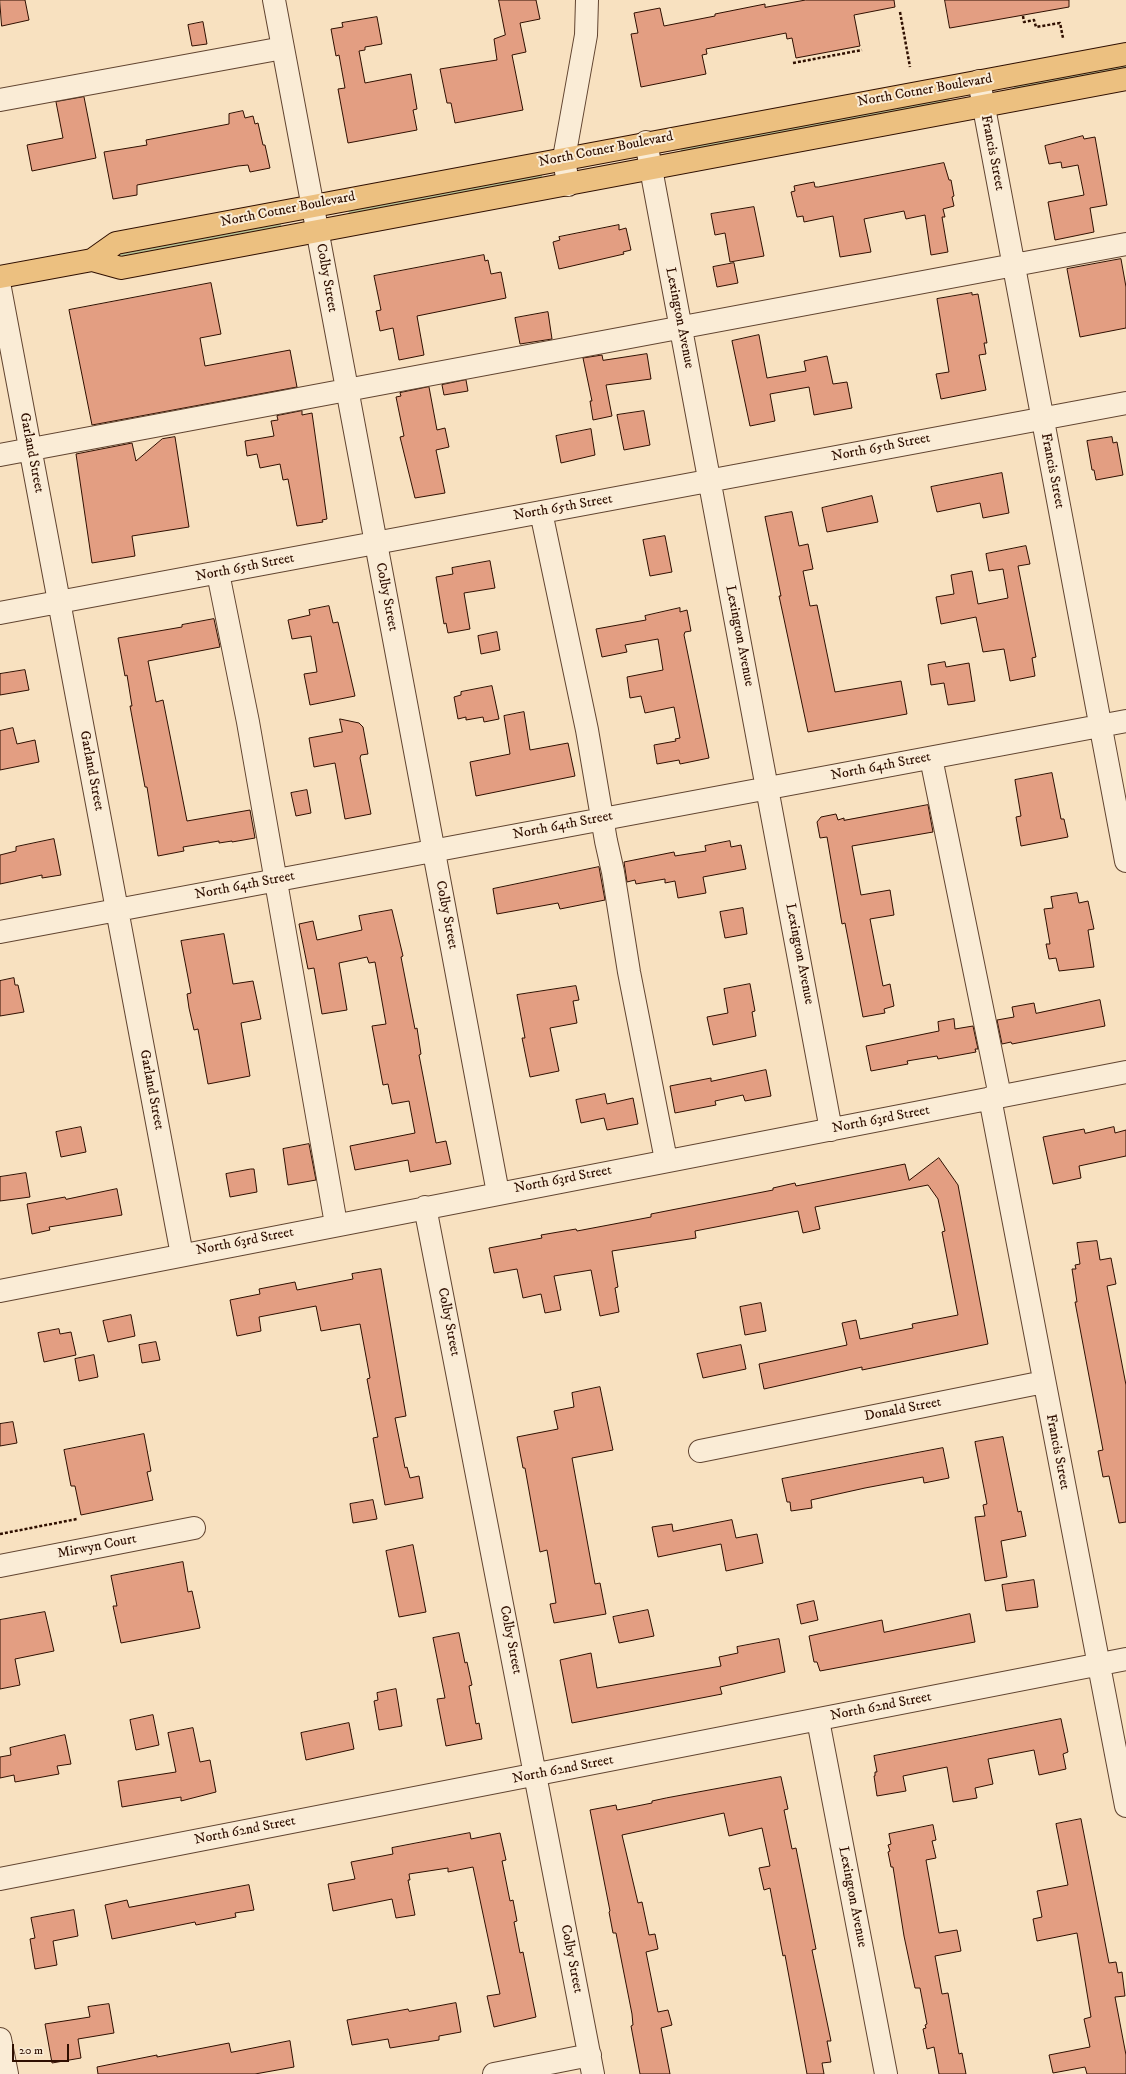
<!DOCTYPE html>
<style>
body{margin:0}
#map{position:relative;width:1126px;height:2074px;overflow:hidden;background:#f8e1c0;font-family:"IM FELL DW Pica",serif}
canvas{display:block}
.scale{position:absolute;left:12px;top:2044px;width:57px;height:18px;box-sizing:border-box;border:2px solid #2f0f00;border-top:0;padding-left:5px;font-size:12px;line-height:14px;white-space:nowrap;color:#2f0f00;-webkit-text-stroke:3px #faecd6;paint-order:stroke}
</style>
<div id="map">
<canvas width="1126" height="2074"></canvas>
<div class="scale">20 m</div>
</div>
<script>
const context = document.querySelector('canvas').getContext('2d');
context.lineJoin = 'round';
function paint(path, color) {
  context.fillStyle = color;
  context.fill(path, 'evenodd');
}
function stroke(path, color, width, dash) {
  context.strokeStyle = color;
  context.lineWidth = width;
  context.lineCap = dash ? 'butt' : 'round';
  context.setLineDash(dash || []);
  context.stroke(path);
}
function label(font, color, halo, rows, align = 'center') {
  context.font = font + ' "IM FELL DW Pica",serif';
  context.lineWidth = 4;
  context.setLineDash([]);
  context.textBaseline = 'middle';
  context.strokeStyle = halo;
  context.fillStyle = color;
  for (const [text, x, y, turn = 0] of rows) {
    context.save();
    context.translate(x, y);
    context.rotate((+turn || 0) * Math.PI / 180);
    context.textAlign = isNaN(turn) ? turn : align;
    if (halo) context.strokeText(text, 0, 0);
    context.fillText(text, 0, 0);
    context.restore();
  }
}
paint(new Path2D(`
 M 1126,62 L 1126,69 L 1025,88 L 1014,88 L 1013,86 Z
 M 949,97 L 950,101 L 940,104 L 691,151 L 681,151 L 680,147 Z
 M 529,175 L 542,175 L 542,178 L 359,213 L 349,213 L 348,211 L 355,208 Z
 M 273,223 L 281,224 L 281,227 L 274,230 L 119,258 L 118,252 Z`), '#b8c496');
const building = new Path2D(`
 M 0,0 L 25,0 L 29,20 L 2,26 Z
 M 499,0 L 536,0 L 540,19 L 520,23 L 526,52 L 512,55 L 523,110 L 455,123 L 451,103 L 447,103 L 440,69 L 497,60 L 494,39 L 505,35 Z
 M 806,0 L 894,0 L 895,7 L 854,15 L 860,46 L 796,58 L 792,38 L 787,39 L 786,33 L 706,49 L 707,54 L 702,55 L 706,74 L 641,87 L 631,34 L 638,33 L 634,13 L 660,8 L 664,26 L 715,16 L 715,14 L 765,4 L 765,7 Z
 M 945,0 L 1069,0 L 1069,7 L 950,28 Z
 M 377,17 L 382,44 L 365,47 L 365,50 L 359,51 L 365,83 L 411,74 L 417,109 L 413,110 L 417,130 L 348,143 L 338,89 L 345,88 L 339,55 L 336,56 L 331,29 L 343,27 L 342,23 Z
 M 203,22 L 207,44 L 192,46 L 188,25 Z
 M 84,97 L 96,158 L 32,171 L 27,145 L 63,138 L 56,102 Z
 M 243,111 L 245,118 L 253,116 L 255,124 L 258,123 L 263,145 L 265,145 L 270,168 L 250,172 L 248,165 L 238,166 L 137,185 L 137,195 L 113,199 L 104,152 L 147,145 L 146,140 L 229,124 L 229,114 Z
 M 1083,136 L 1084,139 L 1095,137 L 1107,205 L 1090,208 L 1094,232 L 1055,240 L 1048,202 L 1084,195 L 1078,165 L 1062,168 L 1061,162 L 1049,164 L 1045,146 Z
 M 944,163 L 949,180 L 951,180 L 954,196 L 952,197 L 954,206 L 943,209 L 945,217 L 942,217 L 948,252 L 931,255 L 925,215 L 906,219 L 904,211 L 864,219 L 871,252 L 840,257 L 833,216 L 804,222 L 803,216 L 797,217 L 791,192 L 795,191 L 794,186 L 814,182 L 815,187 L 818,187 Z
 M 754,207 L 764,256 L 730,262 L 725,233 L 715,235 L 711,214 Z
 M 619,225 L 619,230 L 626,228 L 631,250 L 623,252 L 624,254 L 559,269 L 553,242 L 560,240 L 559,237 Z
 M 484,255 L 485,261 L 488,260 L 491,274 L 501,272 L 506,298 L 417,316 L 424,355 L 399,360 L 393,328 L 380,331 L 376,311 L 381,310 L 374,276 Z
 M 1121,259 L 1126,287 L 1126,328 L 1080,337 L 1067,269 Z
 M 734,263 L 738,283 L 717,287 L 713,267 Z
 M 211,283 L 221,334 L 200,338 L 205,366 L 290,350 L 297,387 L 92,425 L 69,310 Z
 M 972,293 L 972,295 L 978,294 L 987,343 L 984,343 L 986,354 L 979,355 L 986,390 L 941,399 L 936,374 L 949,372 L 937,299 Z
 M 548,312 L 552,339 L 520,344 L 515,318 Z
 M 759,335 L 767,378 L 806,371 L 804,361 L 827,356 L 833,384 L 847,382 L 852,408 L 814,415 L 809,387 L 770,394 L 775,421 L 750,426 L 732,341 Z
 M 647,354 L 651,379 L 606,385 L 612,416 L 593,420 L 590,401 L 592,401 L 583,358 L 602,355 L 603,360 Z
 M 466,380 L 468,391 L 444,395 L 442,385 Z
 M 429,387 L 437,430 L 445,428 L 449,447 L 436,450 L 445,493 L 415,498 L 400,437 L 404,436 L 396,397 L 401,396 L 400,393 Z
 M 302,411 L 302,415 L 312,413 L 327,519 L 322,520 L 323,522 L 297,526 L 288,479 L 283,480 L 280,464 L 260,468 L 257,454 L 247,456 L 245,441 L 274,436 L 271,421 L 278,420 L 277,416 Z
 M 644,411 L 650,445 L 624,450 L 617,415 Z
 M 591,429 L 595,455 L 561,463 L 556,436 Z
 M 175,437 L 189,527 L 132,536 L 135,556 L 92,563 L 76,454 L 132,443 L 136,461 L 162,439 Z
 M 1112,437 L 1113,443 L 1117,442 L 1123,475 L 1096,480 L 1094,470 L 1092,470 L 1087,441 Z
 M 1002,473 L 1009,513 L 983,518 L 980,503 L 937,512 L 931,487 Z
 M 872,496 L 878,522 L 827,532 L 822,508 Z
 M 792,512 L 799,546 L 808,544 L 813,569 L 803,571 L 810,606 L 817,605 L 835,692 L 901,681 L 907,714 L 808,732 L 784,619 L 779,596 L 781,596 L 765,517 Z
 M 665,536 L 672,572 L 650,576 L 643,540 Z
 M 1026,546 L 1030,564 L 1018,566 L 1036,657 L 1032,658 L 1035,676 L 1010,681 L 1004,649 L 983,652 L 976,617 L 941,624 L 936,597 L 954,594 L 951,575 L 972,571 L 978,604 L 1008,598 L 1003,569 L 989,571 L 986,554 Z
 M 490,561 L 495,588 L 464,593 L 470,629 L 448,633 L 446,623 L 444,624 L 436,577 L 453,574 L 452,568 Z
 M 329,606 L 333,623 L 338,622 L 355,696 L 310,705 L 304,674 L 317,672 L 311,636 L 292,639 L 288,620 L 310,615 L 309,610 Z
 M 680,608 L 680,612 L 687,610 L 691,631 L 685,632 L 684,635 L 709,758 L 680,764 L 679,760 L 657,764 L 654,745 L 676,741 L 675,739 L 680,738 L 674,707 L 645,713 L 641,696 L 630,698 L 627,677 L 663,670 L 658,639 L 625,645 L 627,652 L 602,657 L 596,629 L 646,620 L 645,616 Z
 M 214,619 L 220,647 L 148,661 L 156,702 L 163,700 L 187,821 L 250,810 L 255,838 L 232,842 L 232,841 L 219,843 L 219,841 L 183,847 L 184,851 L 158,856 L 147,787 L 145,787 L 130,706 L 132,706 L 127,675 L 125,676 L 118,638 L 182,627 L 182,625 Z
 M 497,632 L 500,650 L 481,654 L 478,636 Z
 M 945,662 L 946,667 L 969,663 L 975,701 L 948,705 L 944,683 L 931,685 L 928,665 Z
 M 25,670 L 29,690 L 0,695 L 0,674 Z
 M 492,686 L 499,719 L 484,722 L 483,717 L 466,720 L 466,717 L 458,719 L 454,697 L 461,695 L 461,692 Z
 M 524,712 L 530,750 L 568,743 L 575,776 L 476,796 L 470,762 L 510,754 L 504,716 Z
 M 340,719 L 359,723 L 363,727 L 368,754 L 361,755 L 360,758 L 371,814 L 345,819 L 335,763 L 314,767 L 309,738 L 342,732 Z
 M 13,728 L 17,744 L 35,740 L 39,762 L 0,770 L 0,731 Z
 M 1052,773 L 1061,819 L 1064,819 L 1068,837 L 1021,846 L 1016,817 L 1021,816 L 1015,780 Z
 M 307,790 L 311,813 L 296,816 L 291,793 Z
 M 928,805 L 933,832 L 852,846 L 861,895 L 890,890 L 894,915 L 870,919 L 883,986 L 890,984 L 894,1006 L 884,1009 L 885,1013 L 863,1017 L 845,923 L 842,924 L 827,837 L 820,838 L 817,822 L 821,817 L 836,814 L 838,820 L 844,818 L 844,820 Z
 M 54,839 L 61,875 L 42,878 L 42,875 L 0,884 L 0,855 L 16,851 L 16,847 Z
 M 730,841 L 731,847 L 741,845 L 746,869 L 703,877 L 706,893 L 678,898 L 675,881 L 665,883 L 665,879 L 636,884 L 635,880 L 627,882 L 624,862 L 674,852 L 675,856 L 706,851 L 705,846 Z
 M 599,867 L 605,900 L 560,909 L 558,903 L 497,914 L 493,889 Z
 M 1077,893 L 1079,903 L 1088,901 L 1094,929 L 1088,930 L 1094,967 L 1059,971 L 1056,958 L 1049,959 L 1046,944 L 1050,944 L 1044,909 L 1053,908 L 1051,897 Z
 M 743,908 L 747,934 L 725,938 L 720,912 Z
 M 392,910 L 403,956 L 401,957 L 415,1029 L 417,1028 L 421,1054 L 419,1055 L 436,1143 L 446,1141 L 451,1164 L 410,1172 L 408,1160 L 355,1170 L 350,1146 L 415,1133 L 409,1101 L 392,1104 L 388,1084 L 383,1085 L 372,1026 L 386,1024 L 375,962 L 369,963 L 367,957 L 339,963 L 347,1010 L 322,1014 L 314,968 L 308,969 L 299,924 L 313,921 L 317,940 L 362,930 L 359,916 Z
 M 224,934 L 233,984 L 253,981 L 261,1019 L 241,1023 L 250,1076 L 208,1084 L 198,1029 L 194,1030 L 189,1008 L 187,994 L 191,993 L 181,941 Z
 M 14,978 L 15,985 L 18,985 L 24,1012 L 0,1016 L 0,981 Z
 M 750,984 L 755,1011 L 752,1012 L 756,1036 L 713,1045 L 707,1017 L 728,1013 L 724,989 Z
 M 576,986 L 579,1000 L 573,1001 L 577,1023 L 550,1028 L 559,1071 L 530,1077 L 522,1038 L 525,1038 L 517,995 Z
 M 1100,1000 L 1105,1026 L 1012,1044 L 1011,1042 L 1002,1044 L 997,1020 L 1014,1017 L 1012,1007 L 1034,1003 L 1036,1013 Z
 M 954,1019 L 955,1029 L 973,1026 L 978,1049 L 975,1049 L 976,1052 L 938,1059 L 937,1056 L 907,1061 L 908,1064 L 871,1071 L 866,1046 L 939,1031 L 938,1022 Z
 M 766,1070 L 771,1096 L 745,1101 L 743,1095 L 715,1101 L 716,1105 L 675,1113 L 670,1086 L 711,1078 L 711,1081 Z
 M 605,1094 L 607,1104 L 633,1098 L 638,1124 L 607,1130 L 604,1118 L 581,1123 L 576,1100 Z
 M 81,1127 L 86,1152 L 61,1157 L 56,1132 Z
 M 1114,1127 L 1115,1133 L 1126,1130 L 1126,1156 L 1079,1166 L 1081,1178 L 1053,1184 L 1043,1137 L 1084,1129 L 1085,1133 Z
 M 309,1144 L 316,1180 L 288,1185 L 283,1149 Z
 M 939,1158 L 958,1185 L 988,1344 L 862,1370 L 862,1367 L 764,1389 L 759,1364 L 847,1345 L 842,1323 L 856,1320 L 860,1339 L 913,1328 L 912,1324 L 958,1315 L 942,1232 L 945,1231 L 938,1199 L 928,1185 L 815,1207 L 820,1229 L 803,1233 L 798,1211 L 695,1231 L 696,1238 L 612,1251 L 618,1287 L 615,1288 L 619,1312 L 600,1316 L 591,1270 L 554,1276 L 561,1310 L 545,1313 L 541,1294 L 523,1298 L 517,1269 L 494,1273 L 489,1248 L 542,1238 L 541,1235 L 576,1229 L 577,1231 L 651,1217 L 651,1214 L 773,1190 L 773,1188 L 795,1183 L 796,1186 L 905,1164 L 909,1180 Z
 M 251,1169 L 254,1169 L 257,1192 L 230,1197 L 226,1174 Z
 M 26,1173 L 30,1197 L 0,1201 L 0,1177 Z
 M 117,1189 L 122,1215 L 49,1227 L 50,1230 L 32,1234 L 27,1204 L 65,1197 L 66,1199 Z
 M 1097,1241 L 1100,1260 L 1111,1258 L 1116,1284 L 1107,1286 L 1126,1385 L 1126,1522 L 1119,1523 L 1109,1476 L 1103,1477 L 1098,1451 L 1103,1450 L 1075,1302 L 1077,1302 L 1072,1269 L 1076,1269 L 1075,1265 L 1080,1264 L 1077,1243 Z
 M 381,1269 L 406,1416 L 395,1418 L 405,1468 L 407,1467 L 410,1478 L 419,1476 L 423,1498 L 385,1505 L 373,1438 L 378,1437 L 367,1379 L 370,1378 L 360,1324 L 321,1331 L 316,1306 L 259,1317 L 261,1331 L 237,1336 L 230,1300 L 260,1294 L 259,1289 L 295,1282 L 297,1290 L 353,1279 L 352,1274 Z
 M 761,1303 L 766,1331 L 745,1335 L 740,1307 Z
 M 131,1315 L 135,1336 L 108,1342 L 103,1321 Z
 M 59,1329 L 60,1334 L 71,1332 L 76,1355 L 44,1362 L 38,1333 Z
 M 156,1342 L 160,1360 L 142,1363 L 139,1345 Z
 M 741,1345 L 746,1369 L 703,1378 L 697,1354 Z
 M 94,1355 L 98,1377 L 79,1381 L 75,1359 Z
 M 600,1387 L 613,1450 L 572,1458 L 595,1584 L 600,1583 L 606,1614 L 554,1623 L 550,1604 L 556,1603 L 547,1550 L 540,1552 L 525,1468 L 523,1468 L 517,1437 L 558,1429 L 554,1411 L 574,1407 L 572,1393 Z
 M 13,1422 L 17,1443 L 0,1446 L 0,1424 Z
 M 144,1434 L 151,1471 L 147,1472 L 153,1500 L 81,1515 L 75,1486 L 71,1486 L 64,1450 Z
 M 1003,1437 L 1018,1512 L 1021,1511 L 1026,1536 L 1001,1541 L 1007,1577 L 985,1581 L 975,1517 L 985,1516 L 983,1505 L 987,1504 L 975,1442 Z
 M 943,1448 L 949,1478 L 924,1483 L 923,1477 L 865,1488 L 811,1500 L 812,1508 L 791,1511 L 790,1502 L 787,1502 L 782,1479 Z
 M 373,1500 L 377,1519 L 353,1523 L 350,1504 Z
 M 732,1520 L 736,1538 L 757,1534 L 763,1563 L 726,1571 L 721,1544 L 658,1557 L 652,1527 L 672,1524 L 673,1531 Z
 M 413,1545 L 426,1612 L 399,1617 L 386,1551 Z
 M 183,1562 L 188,1592 L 192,1591 L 200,1628 L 121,1643 L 113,1606 L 117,1606 L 111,1576 Z
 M 1034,1580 L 1038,1607 L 1006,1611 L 1002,1585 Z
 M 814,1601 L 818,1620 L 801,1624 L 797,1605 Z
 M 648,1610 L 654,1636 L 619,1643 L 613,1617 Z
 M 45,1612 L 54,1651 L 15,1659 L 20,1685 L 0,1689 L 0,1620 Z
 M 970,1614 L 975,1642 L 820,1671 L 817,1662 L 814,1662 L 809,1636 L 882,1620 L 884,1632 Z
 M 459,1633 L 465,1663 L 467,1662 L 472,1685 L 469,1686 L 476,1724 L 479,1723 L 482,1739 L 446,1746 L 437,1699 L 445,1698 L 433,1638 Z
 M 779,1639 L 785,1672 L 720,1687 L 722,1694 L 572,1723 L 560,1660 L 591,1653 L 597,1688 L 721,1666 L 719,1657 L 738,1653 L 737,1647 Z
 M 396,1689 L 402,1726 L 379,1730 L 374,1701 L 378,1700 L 377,1693 Z
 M 153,1715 L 159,1745 L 136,1750 L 130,1720 Z
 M 1061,1719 L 1068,1752 L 1063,1754 L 1066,1769 L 1039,1775 L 1034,1750 L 988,1759 L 993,1784 L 975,1788 L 977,1798 L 953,1802 L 947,1767 L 903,1776 L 906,1791 L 877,1796 L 874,1776 L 875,1776 L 875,1772 L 877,1772 L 874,1756 Z
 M 349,1723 L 354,1749 L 306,1760 L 301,1733 Z
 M 193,1728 L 200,1762 L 210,1760 L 216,1792 L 181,1801 L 181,1797 L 122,1807 L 118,1781 L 176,1772 L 168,1733 Z
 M 65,1735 L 71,1764 L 57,1766 L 59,1774 L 15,1782 L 14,1775 L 0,1778 L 0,1757 L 11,1755 L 10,1748 Z
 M 781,1777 L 788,1809 L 784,1810 L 792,1849 L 796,1848 L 816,1949 L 812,1950 L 831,2041 L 827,2041 L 831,2062 L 822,2063 L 824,2074 L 807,2074 L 785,1955 L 783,1956 L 770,1888 L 764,1890 L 759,1868 L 770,1866 L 762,1828 L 729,1836 L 724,1813 L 622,1835 L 638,1903 L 642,1902 L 649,1935 L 655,1934 L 658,1949 L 646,1952 L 658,2012 L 668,2010 L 672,2025 L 661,2028 L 670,2074 L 640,2074 L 631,2026 L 633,2025 L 632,2014 L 616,1933 L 613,1933 L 609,1912 L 610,1911 L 590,1810 L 616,1805 L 617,1810 L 652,1803 L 652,1801 L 666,1798 Z
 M 1081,1819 L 1109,1963 L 1116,1962 L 1118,1973 L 1122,1972 L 1125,1996 L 1115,1997 L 1126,2055 L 1126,2074 L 1087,2074 L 1085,2067 L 1053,2073 L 1049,2055 L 1090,2047 L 1084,2019 L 1091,2017 L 1077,1933 L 1037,1941 L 1033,1919 L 1042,1917 L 1037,1891 L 1068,1885 L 1056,1824 Z
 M 933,1825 L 936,1840 L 932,1841 L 936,1858 L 926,1860 L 939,1933 L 957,1930 L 961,1951 L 935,1956 L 942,1994 L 948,1993 L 959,2054 L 962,2053 L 966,2074 L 939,2074 L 934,2047 L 927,2049 L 923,2029 L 926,2028 L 925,2025 L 927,2024 L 920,1988 L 915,1988 L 904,1936 L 893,1867 L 891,1867 L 888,1852 L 890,1851 L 888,1845 L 891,1844 L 889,1834 Z
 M 470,1833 L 471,1839 L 500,1833 L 506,1860 L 502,1861 L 510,1901 L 513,1900 L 517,1921 L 514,1922 L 520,1953 L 523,1952 L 536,2017 L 494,2027 L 487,1996 L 500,1994 L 473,1867 L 448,1872 L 448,1868 L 409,1874 L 410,1880 L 408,1880 L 415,1915 L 396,1918 L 392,1899 L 333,1911 L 328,1884 L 355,1879 L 351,1862 L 393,1854 L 392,1848 Z
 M 249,1885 L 254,1910 L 235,1913 L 236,1917 L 196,1925 L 195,1922 L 112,1939 L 105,1905 L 127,1900 L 129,1907 Z
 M 74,1910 L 78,1936 L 53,1941 L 57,1965 L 35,1969 L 30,1939 L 35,1938 L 31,1918 Z
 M 456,2003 L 461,2032 L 439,2036 L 439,2040 L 390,2048 L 388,2039 L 352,2045 L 347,2020 L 408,2009 L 409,2011 Z
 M 109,2004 L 114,2033 L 78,2039 L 81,2058 L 52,2063 L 45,2024 L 90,2017 L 88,2007 Z
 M 290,2041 L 294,2067 L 255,2074 L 98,2074 L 97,2067 L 157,2055 L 157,2057 L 229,2043 L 231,2052 Z`);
paint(building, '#e39e82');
stroke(building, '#2f0f00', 1);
const minor = new Path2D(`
 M 274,0 L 498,1193
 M 979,81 L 1126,861
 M 0,100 L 283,48
 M 646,142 L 831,1130
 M 568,185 L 564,158 L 586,35 L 587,0
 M 0,288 L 182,1255
 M 0,455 L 1126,244
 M 541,512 L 587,730 L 606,841 L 613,872 L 629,972 L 666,1160
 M 218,573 L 248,722 L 336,1224
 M 0,613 L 1126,403
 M 931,758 L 1000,1096
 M 0,932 L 1126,721
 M 990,1098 L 1126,1806
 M 425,1207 L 593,2074
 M 0,1291 L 1126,1072
 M 700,1451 L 1044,1382
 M 0,1566 L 194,1528
 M 818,1720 L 886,2074
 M 0,1879 L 1126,1659
 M 0,2039 L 7,2074
 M 494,2074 L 590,2055`);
const major = new Path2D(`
 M 92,260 L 116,243 L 1126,54
 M 0,277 L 92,260 L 121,268 L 1126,79`);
stroke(minor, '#614430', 24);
stroke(major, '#2f0f00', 24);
stroke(new Path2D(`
 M 900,12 L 910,67
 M 1023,16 L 1024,22 L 1034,20 L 1036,27 L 1060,23 L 1063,38
 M 793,63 L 862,50
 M 0,1534 L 77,1519`), '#2f0f00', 2.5, [3, 2]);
stroke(minor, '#faecd6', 22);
stroke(major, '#ecc080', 22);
label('14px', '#2f0f00', '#faecd6', [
 ["North Cotner Boulevard",925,91,-10],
 ["North Cotner Boulevard",606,150,-11],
 ["Francis Street",992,153,79],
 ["North Cotner Boulevard",288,210,-11],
 ["Colby Street",326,278,80],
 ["Lexington Avenue",679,318,79],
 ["North 65th Street",881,448,-11],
 ["Garland Street",31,453,79],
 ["Francis Street",1052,471,79],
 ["North 65th Street",563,508,-10],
 ["North 65th Street",245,568,-11],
 ["Colby Street",386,597,79],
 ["Lexington Avenue",739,636,79],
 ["North 64th Street",881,767,-11],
 ["Garland Street",91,771,79],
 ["North 64th Street",563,826,-11],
 ["North 64th Street",245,886,-11],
 ["Colby Street",446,915,79],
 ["Lexington Avenue",799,954,79],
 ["Garland Street",151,1090,79],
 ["North 63rd Street",881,1120,-11],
 ["North 63rd Street",563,1180,-11],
 ["North 63rd Street",245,1242,-11],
 ["Colby Street",448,1322,79],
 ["Donald Street",903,1410,-11],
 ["Francis Street",1057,1452,79],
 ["Mirwyn Court",97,1547,-11],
 ["Colby Street",510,1640,79],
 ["North 62nd Street",881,1707,-11],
 ["North 62nd Street",563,1770,-11],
 ["North 62nd Street",245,1831,-11],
 ["Lexington Avenue",852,1897,79],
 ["Colby Street",571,1959,79]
]);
</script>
